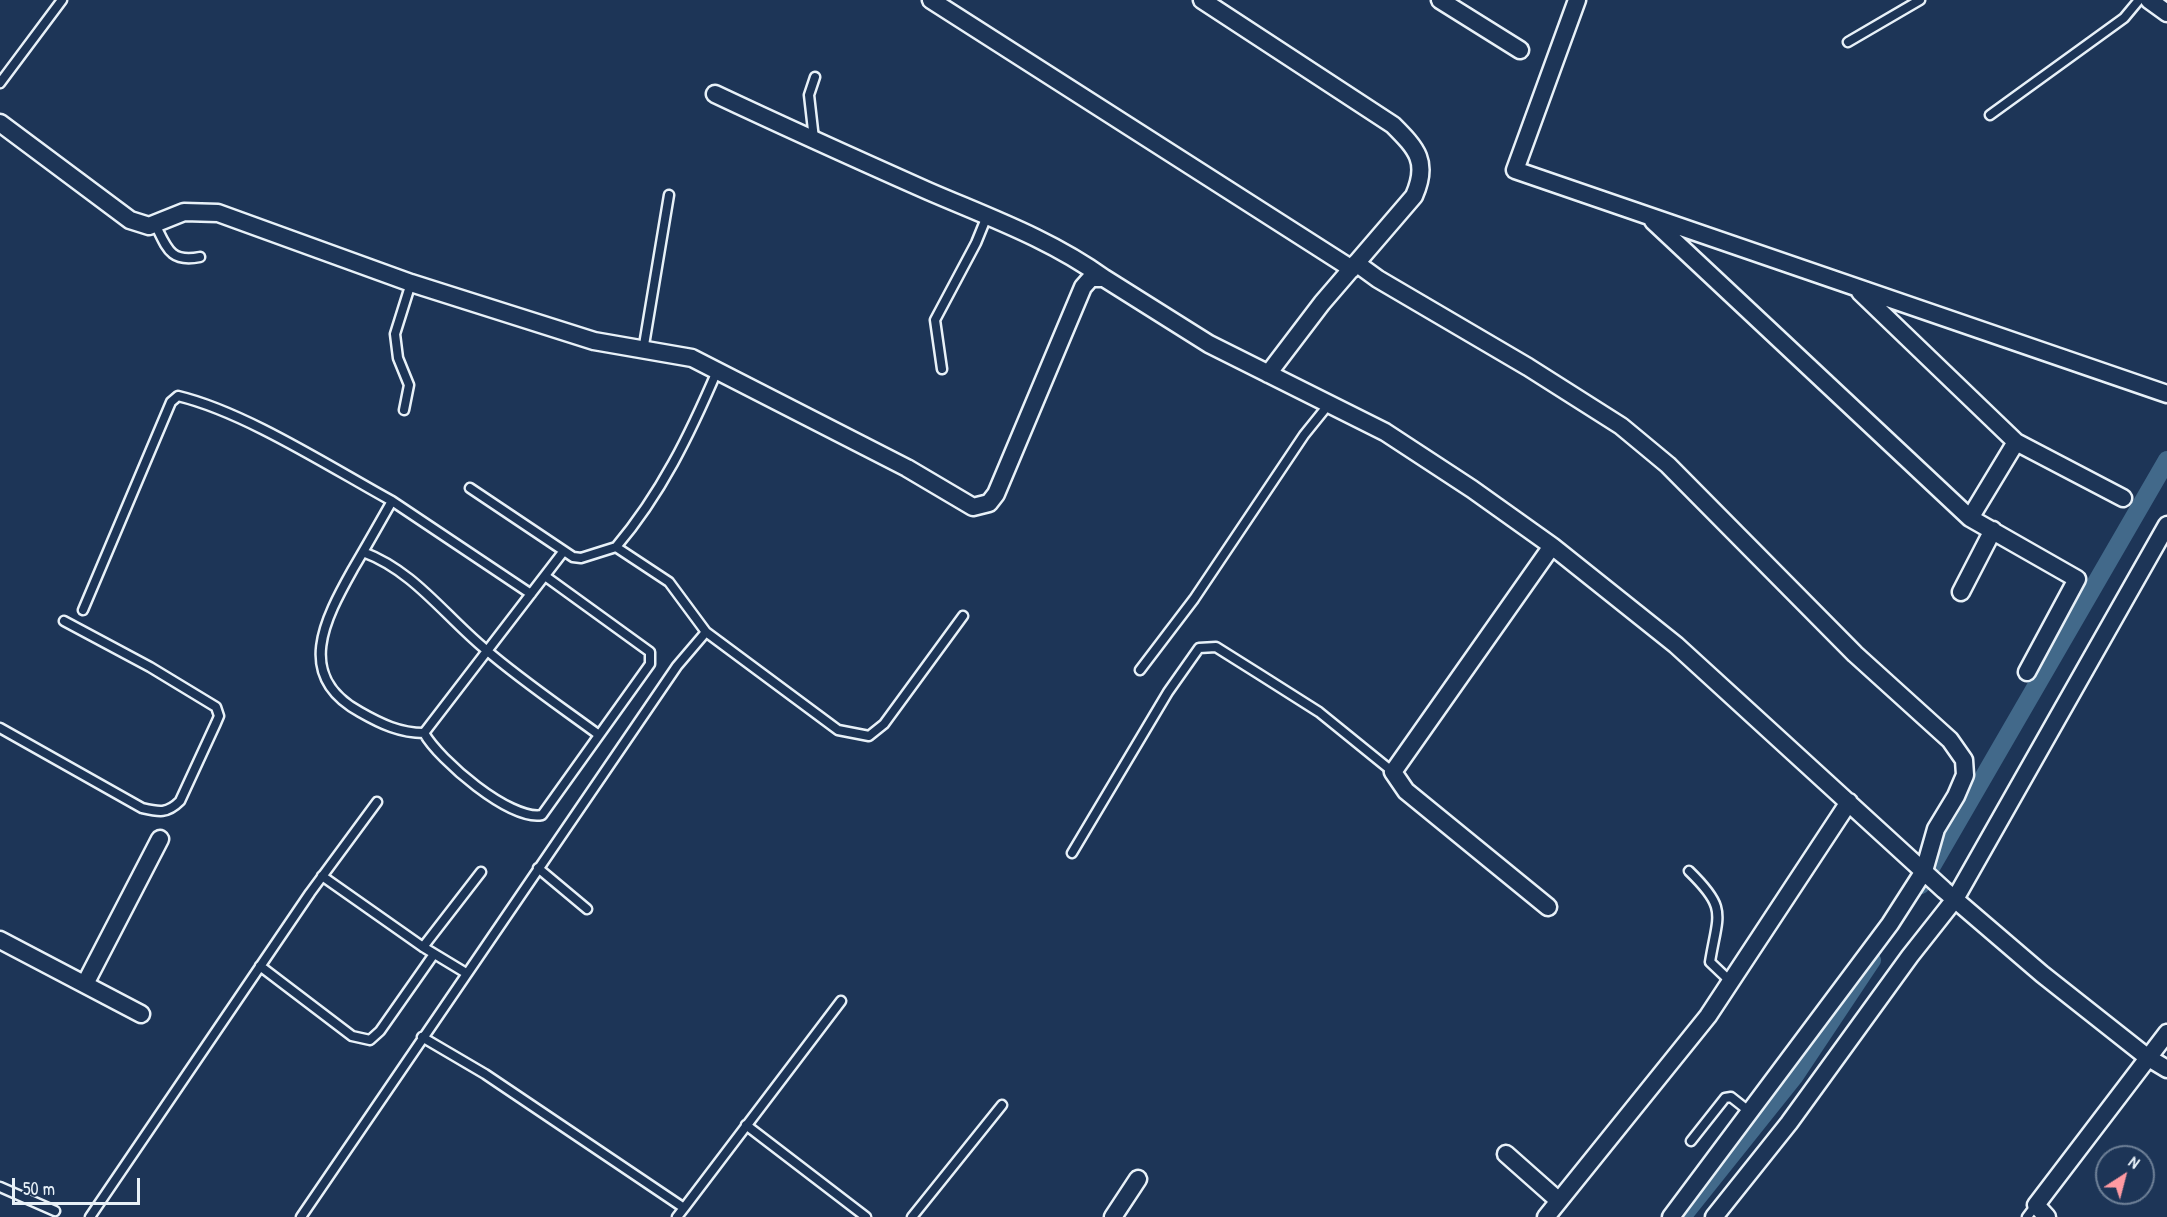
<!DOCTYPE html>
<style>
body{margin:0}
#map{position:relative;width:2167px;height:1217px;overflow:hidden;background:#1d3557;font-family:"Patrick Hand",sans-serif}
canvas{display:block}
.north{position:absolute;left:2095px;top:1145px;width:60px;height:60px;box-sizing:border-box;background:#1d3557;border:2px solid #6e8097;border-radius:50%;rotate:36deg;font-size:16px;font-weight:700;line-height:24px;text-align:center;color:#e8f1f8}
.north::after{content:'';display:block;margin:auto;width:21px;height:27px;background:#ff9aa2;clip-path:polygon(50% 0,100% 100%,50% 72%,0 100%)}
.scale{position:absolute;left:12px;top:1178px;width:128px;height:27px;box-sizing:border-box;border:3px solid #e8f1f8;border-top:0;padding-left:8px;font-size:18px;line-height:21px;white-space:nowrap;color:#e8f1f8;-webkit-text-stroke:4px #1d3557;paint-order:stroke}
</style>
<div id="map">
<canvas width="2167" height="1217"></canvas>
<div class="north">N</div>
<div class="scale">50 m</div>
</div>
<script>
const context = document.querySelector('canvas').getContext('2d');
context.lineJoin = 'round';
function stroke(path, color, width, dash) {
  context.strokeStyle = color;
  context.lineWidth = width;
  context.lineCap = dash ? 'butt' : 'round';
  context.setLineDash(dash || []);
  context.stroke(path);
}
stroke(new Path2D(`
 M 1921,885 L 2167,460
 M 1682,1217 L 1794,1077 L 1872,960`), '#42698a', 18);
const lane = new Path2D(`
 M 1848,42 L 1920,0
 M 0,83 L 62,0
 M 1990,115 L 2124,18 L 2139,0
 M 814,139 L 809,95 L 815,77
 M 155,224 C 167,248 170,263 200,257
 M 643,351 L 669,195
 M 942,369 L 935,320 L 976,243 L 987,216
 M 717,371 C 690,434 661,494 616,547 L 669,582 L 706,632 L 838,730 L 869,736 L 884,724 L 963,616
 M 404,410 L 409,385 L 398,358 L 395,334 L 411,283
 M 470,488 L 573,557 L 581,558 L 616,547
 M 392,501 L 531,594
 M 363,552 C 414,571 444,615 485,649 C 521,680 561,707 599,735
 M 83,610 L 171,402 L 178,396 C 245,412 330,467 392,501 C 379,524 366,547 353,569 C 325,619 294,676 360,712 C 381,724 400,733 424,733 L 563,552
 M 1140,670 L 1194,599 L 1304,435 L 1329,404
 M 0,728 L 142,808 C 159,812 167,814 180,801 L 216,723 L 219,716 L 216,707 L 150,667 L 64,621
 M 424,733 C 439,760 510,821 542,815 L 650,664 L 650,652 L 545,576
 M 1072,853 L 1168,692 L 1199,648 L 1216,647 L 1259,674 L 1319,712 L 1393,772
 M 538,868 L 587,909
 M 1689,871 C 1728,909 1718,913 1710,962 L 1731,982
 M 322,876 L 423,947 L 466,973
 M 423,947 L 481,872
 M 260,966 L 352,1036 L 370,1040 L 380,1031 L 434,954
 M 422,1037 L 485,1074 L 684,1208 L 841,1001
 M 746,1125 L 866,1217
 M 1691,1141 L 1725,1098 L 1731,1097 L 1750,1112
 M 0,1187 L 55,1211
 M 90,1217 L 310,893 L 377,802
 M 301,1217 L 677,666 L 706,632
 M 677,1217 L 684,1208
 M 912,1217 L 1002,1105
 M 2027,1217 L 2036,1205`);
const street = new Path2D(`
 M 931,0 L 1352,269
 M 1202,0 L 1393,125 C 1417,149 1429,162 1414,196 L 1322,303 L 1268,374
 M 1440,0 L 1520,50
 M 1577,0 L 1515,170 L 2167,394
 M 2149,0 L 2167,13
 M 715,94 C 785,127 856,159 928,191 C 988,217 1050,239 1104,278
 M 0,123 L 130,220 L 149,226 L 184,212 L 218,213 L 411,283 L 594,341 L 692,358 L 907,468 L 973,507 L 989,503 L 996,494 L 1083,287 L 1091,278 L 1104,278 L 1209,344 L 1385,432 L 1472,489 L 1552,546 L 1676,645 L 1944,890 L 2042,974 L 2147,1057 L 2167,1069
 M 1653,221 L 1970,518 L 2077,579 L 2027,672
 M 1356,263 L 1378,279 L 1528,367 L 1621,426 L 1668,465 L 1855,654 L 1950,740 L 1964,760 L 1965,775 L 1956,796 L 1936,829 L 1924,871 L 1890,924 L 1671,1217
 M 1860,292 L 2016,442 L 2123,498
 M 1970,518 L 2016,442
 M 1961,592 L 1993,530
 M 1548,907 L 1406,791 L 1393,772 L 1552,546
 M 0,940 L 141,1014
 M 85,984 L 160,839
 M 1506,1154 L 1559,1201
 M 1113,1217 L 1138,1179
 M 1546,1217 L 1708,1016 L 1849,802
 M 1714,1217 L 1789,1123 L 1910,956 L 1955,899 L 2167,525
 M 2047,1217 L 2036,1205 L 2167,1033`);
stroke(lane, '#e8f1f8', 13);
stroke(street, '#e8f1f8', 21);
stroke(lane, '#1d3557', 8);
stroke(street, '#1d3557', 16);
</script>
